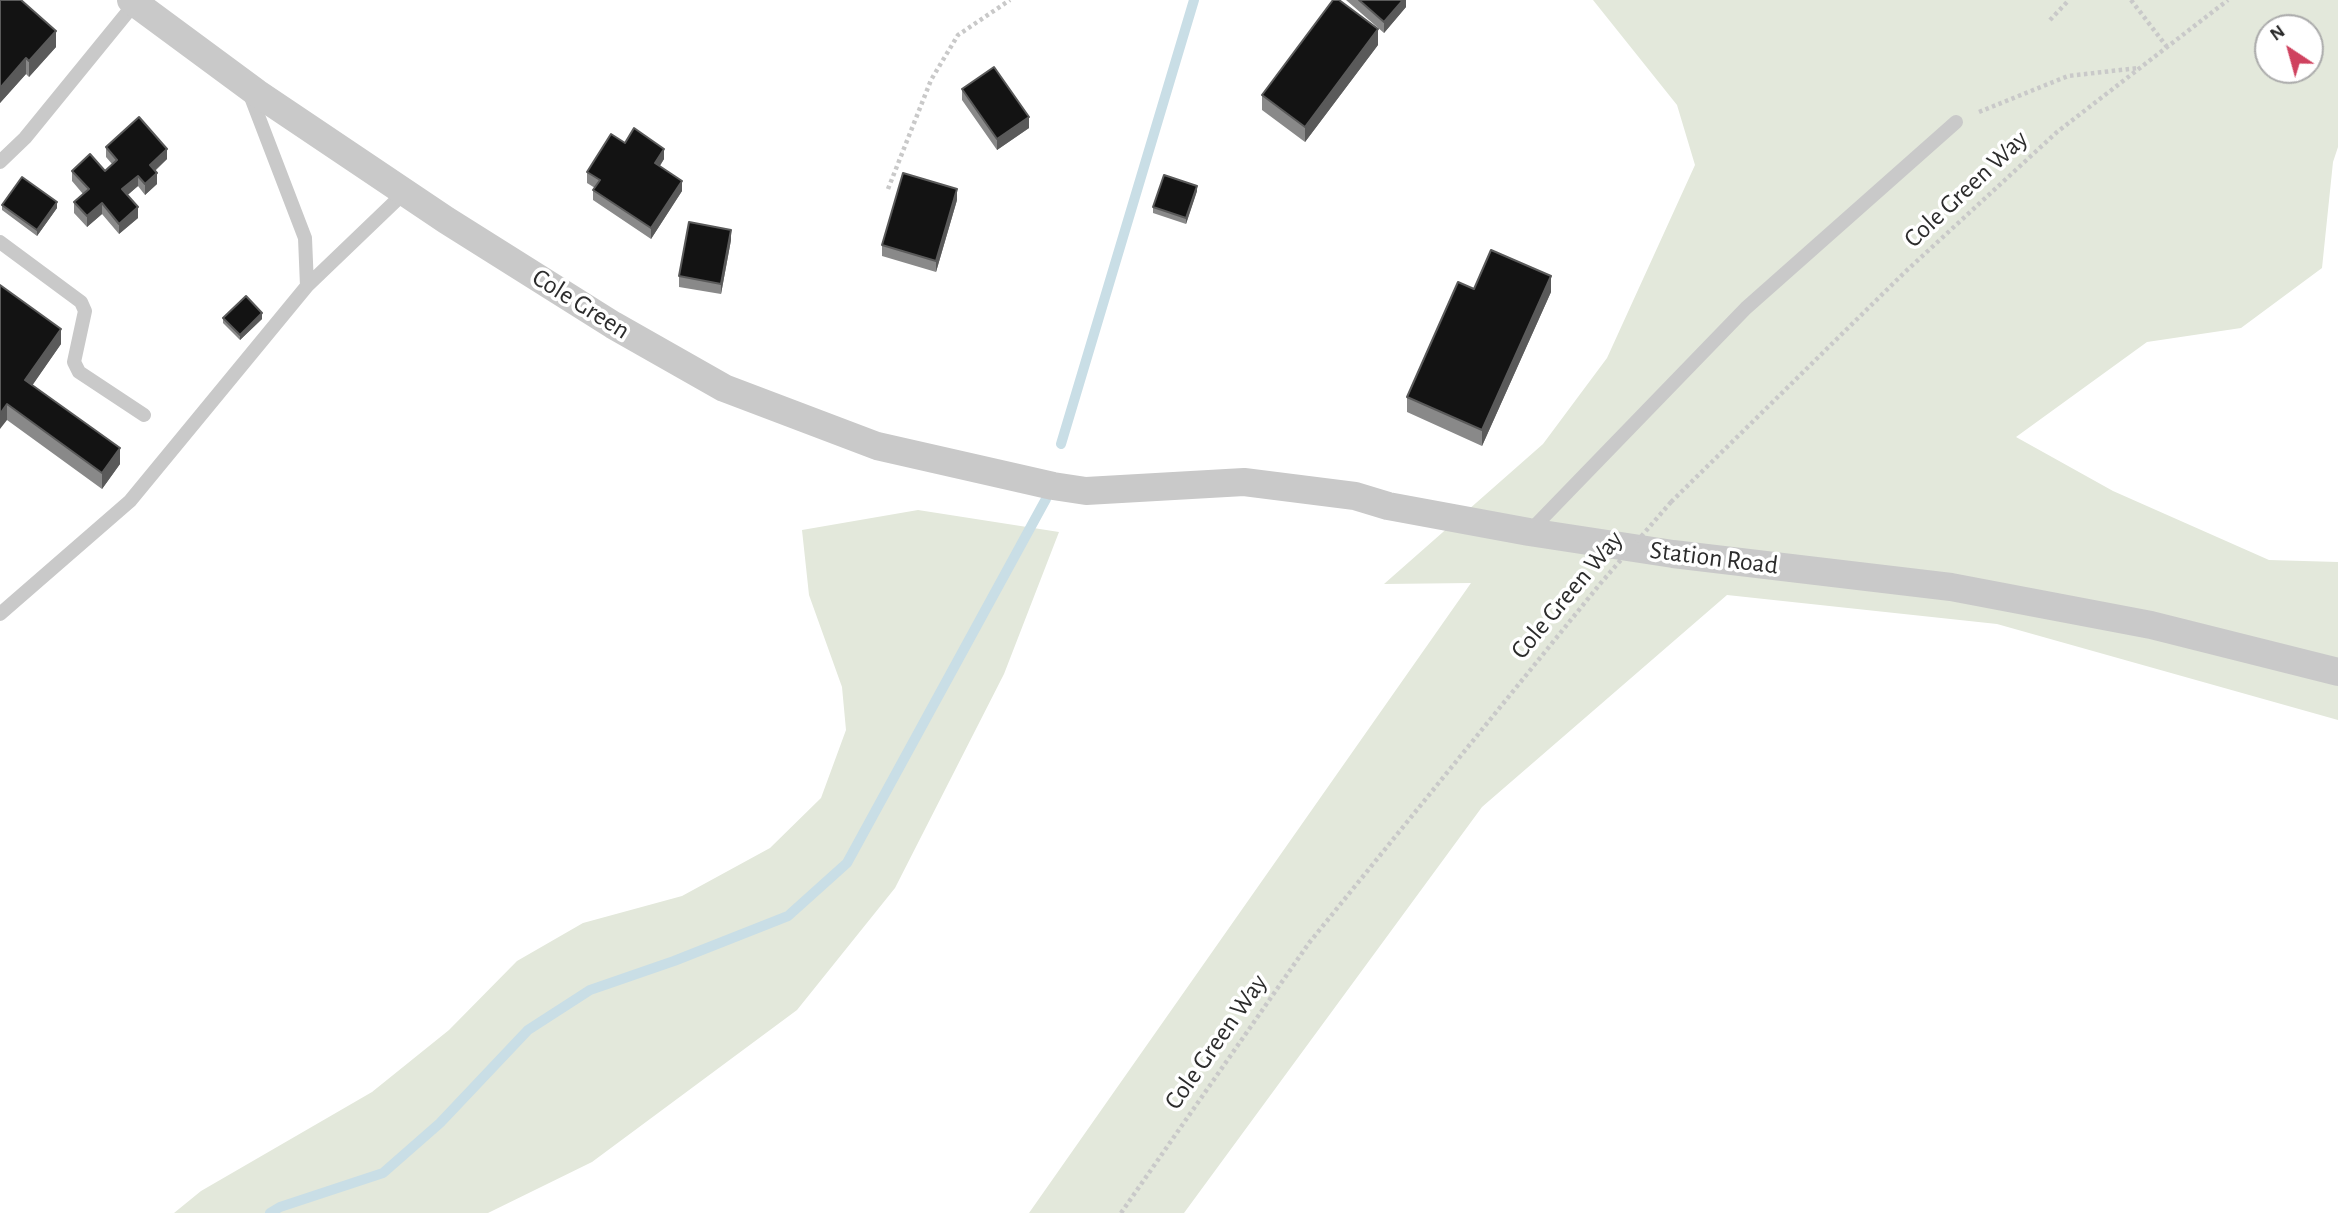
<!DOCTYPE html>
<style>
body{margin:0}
#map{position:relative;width:2338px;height:1213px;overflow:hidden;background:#fff;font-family:"Alegreya Sans",sans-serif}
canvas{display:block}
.north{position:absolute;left:2254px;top:14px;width:70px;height:70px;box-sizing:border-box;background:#fff;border:2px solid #ababab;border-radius:50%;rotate:324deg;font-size:19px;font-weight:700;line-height:28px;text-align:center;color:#2c2c2c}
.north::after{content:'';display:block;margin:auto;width:24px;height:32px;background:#cf425f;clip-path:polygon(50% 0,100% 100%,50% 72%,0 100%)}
</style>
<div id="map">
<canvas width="2338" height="1213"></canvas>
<div class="north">N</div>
</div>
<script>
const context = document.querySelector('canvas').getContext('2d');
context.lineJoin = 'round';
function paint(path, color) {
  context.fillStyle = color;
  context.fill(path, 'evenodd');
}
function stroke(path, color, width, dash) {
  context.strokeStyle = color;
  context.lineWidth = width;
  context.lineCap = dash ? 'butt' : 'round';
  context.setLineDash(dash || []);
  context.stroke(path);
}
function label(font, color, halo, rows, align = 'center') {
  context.font = font + ' "Alegreya Sans",sans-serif';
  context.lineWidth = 7;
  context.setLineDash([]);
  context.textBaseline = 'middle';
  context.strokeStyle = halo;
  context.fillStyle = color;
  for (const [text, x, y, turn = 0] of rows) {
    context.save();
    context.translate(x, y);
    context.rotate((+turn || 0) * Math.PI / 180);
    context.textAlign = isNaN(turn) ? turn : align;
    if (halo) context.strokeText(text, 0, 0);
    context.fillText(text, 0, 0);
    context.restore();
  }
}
paint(new Path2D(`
 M 1593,0 L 2338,0 L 2338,147 L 2333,162 L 2322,268 L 2241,328 L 2147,342 L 2016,437 L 2113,491 L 2269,560 L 2338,562 L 2338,720 L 1997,624 L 1727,595 L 1482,807 L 1184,1213 L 1029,1213 L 1471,583 L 1384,584 L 1543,444 L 1607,358 L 1695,165 L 1677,105 ZM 2268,28 L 2310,28 L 2310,70 L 2268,70 Z
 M 918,510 L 1059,532 L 1004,674 L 895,888 L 797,1010 L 592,1162 L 488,1213 L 174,1213 L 201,1191 L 372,1092 L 449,1030 L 517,961 L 583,923 L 682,896 L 770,848 L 821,798 L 846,730 L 842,687 L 809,595 L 802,530 Z`), '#e3e8db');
stroke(new Path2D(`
 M 1061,444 L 1194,0
 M 270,1213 L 280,1207 L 383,1173 L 440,1123 L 528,1030 L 590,990 L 674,961 L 788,916 L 847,863 L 1046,499`), '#c9dee6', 10);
stroke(new Path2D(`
 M 2131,0 L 2167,47
 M 2050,20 L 2069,0
 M 1979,112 L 2068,76 L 2138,68
 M 888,189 L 931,80 L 958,35 L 1010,0
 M 1671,502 L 1905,272 L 2057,132 L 2228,0
 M 1121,1213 L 1309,943 L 1600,584`), '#c9c9c9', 4.5, [3.5, 3.5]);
stroke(new Path2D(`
 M 249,92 L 305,238 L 307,286
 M 0,162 L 25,138 L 135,3
 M 0,242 L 81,302 L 85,311 L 74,362 L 79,372 L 144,415
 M 1530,531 L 1746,308 L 1956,122
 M 0,614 L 130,501 L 307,286 L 405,192`), '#c9c9c9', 14);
stroke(new Path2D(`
 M 131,0 L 257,93 L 446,220 L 613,325 L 724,388 L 877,446 L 1053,486 L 1086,491 L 1244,482 L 1355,496 L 1388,506 L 1529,532 L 1673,554 L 1951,587 L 2151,625 L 2338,672`), '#c9c9c9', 28);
stroke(new Path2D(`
 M 1600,584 L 1671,502`), '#c9c9c9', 4.5, [3.5, 3.5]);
paint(new Path2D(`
 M 0,0 L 56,47 L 29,77 L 26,74 L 0,103 Z
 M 1346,0 L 1406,0 L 1406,7 L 1384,33 Z
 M 1378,45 L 1305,142 L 1262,110 L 1262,95 Z
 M 962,89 L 1029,128 L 997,150 L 962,100 Z
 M 625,143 L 664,159 L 660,166 L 682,191 L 651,239 L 593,200 L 593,190 L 595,188 L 587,183 L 587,172 Z
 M 106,147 L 167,159 L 155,171 L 157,184 L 145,195 L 138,186 L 127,195 L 138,218 L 119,234 L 102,214 L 87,227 L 74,213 L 74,202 L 83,194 L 72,181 L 72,171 L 105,171 L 112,164 L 106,157 Z
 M 1197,191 L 1186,224 L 1153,213 L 1153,207 Z
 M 957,200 L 936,272 L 882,256 L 882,245 Z
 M 2,205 L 57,208 L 37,236 L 2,210 Z
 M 731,240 L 721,294 L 679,287 L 679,276 Z
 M 0,285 L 61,344 L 32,385 L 120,464 L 102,489 L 7,420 Z
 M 1474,289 L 1551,292 L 1482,446 L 1407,412 L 1407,397 Z
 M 223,318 L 262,319 L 240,340 L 223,323 Z`), '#898989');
paint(new Path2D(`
 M 1403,0 L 1406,0 L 1406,7 L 1384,33 L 1384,22 Z
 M 1378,29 L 1378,45 L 1305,142 L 1305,127 Z
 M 56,31 L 56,47 L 29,77 L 29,61 Z
 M 26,58 L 26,74 L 0,103 L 0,88 Z
 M 1029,117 L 1029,128 L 997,150 L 997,139 Z
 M 167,149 L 167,159 L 150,175 L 150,165 Z
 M 664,149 L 664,159 L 655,173 L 655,163 Z
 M 157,173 L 157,184 L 145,195 L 145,184 Z
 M 138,176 L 138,186 L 122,200 L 122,189 Z
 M 682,181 L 682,191 L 651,239 L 651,228 Z
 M 1197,186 L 1197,191 L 1186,224 L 1186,218 Z
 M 957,189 L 957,200 L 936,272 L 936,261 Z
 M 57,202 L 57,208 L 37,236 L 37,230 Z
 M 102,203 L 102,214 L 87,227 L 87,216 Z
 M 138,207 L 138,218 L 119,234 L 119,224 Z
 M 731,230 L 731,240 L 721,294 L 721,284 Z
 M 1551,276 L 1551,292 L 1482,446 L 1482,430 Z
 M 262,313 L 262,319 L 240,340 L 240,335 Z
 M 61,329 L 61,344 L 25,396 L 25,380 Z
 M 7,404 L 7,420 L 0,429 L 0,414 Z
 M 120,448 L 120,464 L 102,489 L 102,473 Z`), '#5a5a5a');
const building = new Path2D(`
 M 0,0 L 21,0 L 56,31 L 29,61 L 26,58 L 0,88 Z
 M 1333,0 L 1339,0 L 1378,29 L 1305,127 L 1262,95 Z
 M 1359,0 L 1403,0 L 1384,22 Z
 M 994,67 L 1029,117 L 997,139 L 962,89 Z
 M 139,117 L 167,149 L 150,165 L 157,173 L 145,184 L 138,176 L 122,189 L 138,207 L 119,224 L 102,203 L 87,216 L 74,202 L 89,189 L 72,171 L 90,154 L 105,171 L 117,160 L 106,147 Z
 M 634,128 L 664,149 L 655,163 L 682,181 L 651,228 L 593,190 L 600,180 L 587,172 L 611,134 L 625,143 Z
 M 903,173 L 957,189 L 936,261 L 882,245 Z
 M 1164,175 L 1197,186 L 1186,218 L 1153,207 Z
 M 22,177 L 57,202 L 37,230 L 2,205 Z
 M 689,222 L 731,230 L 721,284 L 679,276 Z
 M 1491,250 L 1551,276 L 1482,430 L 1407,397 L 1458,282 L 1474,289 Z
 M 0,285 L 61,329 L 25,380 L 120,448 L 102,473 L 7,404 L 0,414 Z
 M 246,296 L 262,313 L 240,335 L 223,318 Z`);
paint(building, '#131313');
stroke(building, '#5a5a5a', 2);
label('26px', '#2c2c2c', '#fff', [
 ["Cole Green Way",1966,189,-43],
 ["Cole Green",581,304,32],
 ["Station Road",1714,558,7],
 ["Cole Green Way",1567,595,-50],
 ["Cole Green Way",1216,1042,-55]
]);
</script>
